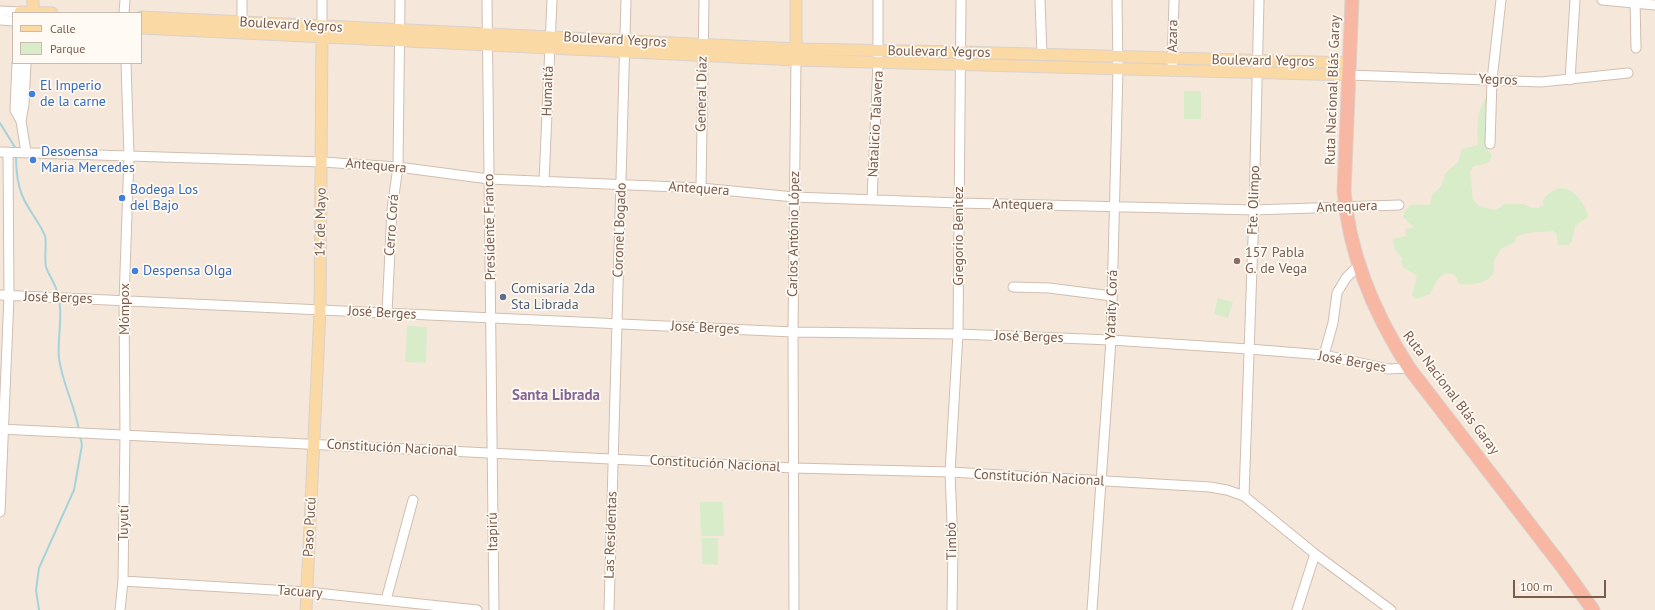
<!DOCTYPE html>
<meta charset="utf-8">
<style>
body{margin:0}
#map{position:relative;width:1655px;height:610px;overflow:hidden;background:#fdf6ec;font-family:"PT Sans",sans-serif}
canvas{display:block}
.legend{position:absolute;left:12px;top:12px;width:130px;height:52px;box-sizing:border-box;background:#fffaf3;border:1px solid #cabbb1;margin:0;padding:5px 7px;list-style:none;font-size:12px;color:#7a5c4d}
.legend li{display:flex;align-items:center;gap:8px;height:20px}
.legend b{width:20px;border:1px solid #cabbb1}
.scale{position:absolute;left:1513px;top:580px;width:93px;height:18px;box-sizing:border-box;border:2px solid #7a5c4d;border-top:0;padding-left:5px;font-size:12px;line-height:14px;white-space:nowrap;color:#7a5c4d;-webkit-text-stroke:3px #fffaf3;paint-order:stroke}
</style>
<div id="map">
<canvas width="1655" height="610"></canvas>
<ul class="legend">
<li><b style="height:5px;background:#fbd9a5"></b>Calle</li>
<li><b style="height:11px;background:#d8ecc9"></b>Parque</li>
</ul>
<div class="scale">100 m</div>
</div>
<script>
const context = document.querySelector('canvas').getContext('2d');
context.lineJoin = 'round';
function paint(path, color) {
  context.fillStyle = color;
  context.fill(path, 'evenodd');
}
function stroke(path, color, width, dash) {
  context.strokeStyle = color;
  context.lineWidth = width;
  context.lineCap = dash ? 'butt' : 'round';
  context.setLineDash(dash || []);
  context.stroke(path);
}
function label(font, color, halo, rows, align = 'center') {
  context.font = font + ' "PT Sans",sans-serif';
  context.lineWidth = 3.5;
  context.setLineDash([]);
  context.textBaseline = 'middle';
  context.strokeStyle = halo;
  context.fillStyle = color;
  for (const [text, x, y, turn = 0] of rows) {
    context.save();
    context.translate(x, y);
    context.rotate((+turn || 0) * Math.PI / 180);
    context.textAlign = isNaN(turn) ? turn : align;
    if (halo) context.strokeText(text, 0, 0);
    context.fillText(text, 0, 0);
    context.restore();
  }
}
paint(new Path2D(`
 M 0,0 L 1655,0 L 1655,610 L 0,610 ZM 13,13 L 141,13 L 141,63 L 13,63 Z`), '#f5e8da');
paint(new Path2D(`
 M 1184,91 L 1201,91 L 1201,119 L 1184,119 Z
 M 1488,95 L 1489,121 L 1485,137 L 1485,147 L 1492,155 C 1490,166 1482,163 1473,167 L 1470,172 L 1473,200 L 1479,206 L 1495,210 L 1500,208 L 1503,204 L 1523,204 L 1533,208 L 1538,208 L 1543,205 C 1543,199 1545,196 1551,192 C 1554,190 1558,188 1562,188 C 1574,188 1587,206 1588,217 L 1575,226 L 1572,242 L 1568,245 L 1558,245 L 1557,235 L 1553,231 C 1539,233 1531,230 1516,237 L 1515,242 L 1501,249 L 1493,262 C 1494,264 1495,269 1494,271 C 1491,284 1469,286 1459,284 L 1455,275 C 1439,269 1437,283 1430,294 L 1416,299 L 1412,295 L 1417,276 L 1403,267 L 1401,263 L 1402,258 L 1394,249 L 1393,239 L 1406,236 L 1405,229 L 1414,227 L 1403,217 C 1408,199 1416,206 1430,205 L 1432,195 L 1442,185 L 1445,174 L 1449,170 L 1458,162 L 1462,149 L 1478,145 C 1477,127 1476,110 1488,95 Z
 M 1218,298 L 1233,302 L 1228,318 L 1214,314 Z
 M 407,326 L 427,327 L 426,363 L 405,362 Z
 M 700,502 L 723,502 L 724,536 L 701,536 Z
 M 702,538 L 718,538 L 718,565 L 702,564 Z`), '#d8ecc9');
stroke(new Path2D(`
 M 0,123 L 16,149
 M 16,155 C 16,168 17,183 22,195 C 28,210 39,221 45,236 C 47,243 44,258 46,267 C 49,276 56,284 58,295
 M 59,300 C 63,319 57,338 59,358 C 62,383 75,406 79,430
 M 39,610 L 36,590 L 39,568 L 74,490 L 82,445 L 80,436`), '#a5d3da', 2);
const minor = new Path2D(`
 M 242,0 L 242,29
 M 322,0 L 322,26
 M 487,0 L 494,610
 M 1040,0 L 1042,55
 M 1602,0 L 1655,5
 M 1635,0 L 1636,48
 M 0,11 L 20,12
 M 124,13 L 125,0
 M 0,20 L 13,21
 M 17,63 L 15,110 L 21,121 L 26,152
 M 1172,71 L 1174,0
 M 1349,75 L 1541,82 L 1628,73
 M 1570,80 L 1575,0
 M 21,121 L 24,104 L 26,63
 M 1490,144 L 1492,80 L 1501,0
 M 0,152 L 322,162 L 398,167 L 489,179 L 701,188 L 794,197 L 959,203 L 1254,210 L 1399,205
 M 544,182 L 552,0
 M 701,188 L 704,0
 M 872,200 L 878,62 L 878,0
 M 1013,287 L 1049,288 L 1112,296
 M 0,295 L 793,332 L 958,334 L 1111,340 L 1249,349 L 1324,355 L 1388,369 L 1409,368
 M 387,313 L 392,209 L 398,167 L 400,0
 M 1324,355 L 1333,323 L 1337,293 L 1346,278 L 1359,265
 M 0,429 L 794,468 L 950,472 L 1210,487 L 1227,490 L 1244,496 L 1315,554 L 1391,610
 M 1244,496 L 1254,210 L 1259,0
 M 0,512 L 9,296 L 8,152
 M 123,581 L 307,592 L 477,610
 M 386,600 L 413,500
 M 120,610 L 123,581 L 125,435 L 124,301 L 129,156 L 126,63
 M 609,610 L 626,0
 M 794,610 L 793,332 L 796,60
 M 952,610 L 953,547 L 950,472 L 958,334 L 961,0
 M 1092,610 L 1111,340 L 1118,70 L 1117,0
 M 1297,610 L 1315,554`);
const major = new Path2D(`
 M 796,0 L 796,55
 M 20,12 L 52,13
 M 33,13 L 33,0
 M 141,17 L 796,49 L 961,52 L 1350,63
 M 141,28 L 796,60 L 1349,75
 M 306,610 L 320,310 L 322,31`);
const highway = new Path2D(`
 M 1352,0 L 1344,191 C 1349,254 1375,315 1409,368 L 1564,569 L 1593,610`);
stroke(minor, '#d1beb0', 11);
stroke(major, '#dad1cd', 13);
stroke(highway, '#dad1cd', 15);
stroke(minor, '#fff', 9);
stroke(major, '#fbd9a5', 11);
stroke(highway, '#f7b7a3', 13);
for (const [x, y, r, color] of [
 [32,94,4,"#3f7fe0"],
 [33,160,4,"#3f7fe0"],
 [122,198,4,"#3f7fe0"],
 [1237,261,4,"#8d6e63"],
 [135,271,4,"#3f7fe0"],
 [503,297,4,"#5c6f8a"]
]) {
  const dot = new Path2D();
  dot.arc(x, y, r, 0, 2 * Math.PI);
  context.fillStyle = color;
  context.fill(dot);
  stroke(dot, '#fffaf3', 1.5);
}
label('14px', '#7a5c4d', '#fffaf3', [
 ["Boulevard Yegros",291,25,3],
 ["Azara",1173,36,-89],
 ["Boulevard Yegros",615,40,3],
 ["Boulevard Yegros",939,52,1],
 ["Boulevard Yegros",1263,61,1],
 ["Yegros",1498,80,2],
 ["Ruta Nacional Blás Garay",1333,90,-88],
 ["Humaitá",548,91,-88],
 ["General Díaz",702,94,-89],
 ["Natalicio Talavera",876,124,-87],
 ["Antequera",376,166,5],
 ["Antequera",699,189,4],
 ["Fte. Olimpo",1254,200,-88],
 ["Antequera",1023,205,1],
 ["Antequera",1347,207,-2],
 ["14 de Mayo",321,222,-89],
 ["Cerro Corá",392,225,-86],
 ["Presidente Franco",490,227,-91],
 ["Coronel Bogado",620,230,-88],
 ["Carlos António López",794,234,-89],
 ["Gregorio Benitez",959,236,-90],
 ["José Berges",58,298,2],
 ["Yataity Corá",1112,305,-88],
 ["Mómpox",125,309,-90],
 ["José Berges",382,313,3],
 ["José Berges",705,328,3],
 ["José Berges",1029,337,2],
 ["José Berges",1352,362,10],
 ["Ruta Nacional Blás Garay",1451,393,53],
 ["Constitución Nacional",392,448,3],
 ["Constitución Nacional",715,464,3],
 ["Constitución Nacional",1039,478,3],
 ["Tuyutí",124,523,-89],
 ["Paso Pucú",310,527,-87],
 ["Itapirú",493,532,-91],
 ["Las Residentas",611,535,-88],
 ["Timbó",952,541,-91],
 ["Tacuary",300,592,4]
]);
label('14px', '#366cbe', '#fffaf3', [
 ["El Imperio",40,86],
 ["de la carne",40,102],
 ["Desoensa",41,152],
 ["Maria Mercedes",41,168],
 ["Bodega Los",130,190],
 ["del Bajo",130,206],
 ["Despensa Olga",143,271]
], 'left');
label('14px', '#785e54', '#fffaf3', [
 ["157 Pabla",1245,253],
 ["G. de Vega",1245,269]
], 'left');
label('14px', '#4e5e75', '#fffaf3', [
 ["Comisaría 2da",511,289],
 ["Sta Librada",511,305]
], 'left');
label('bold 15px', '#846695', '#fffaf3', [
 ["Santa Librada",556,396]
]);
</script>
